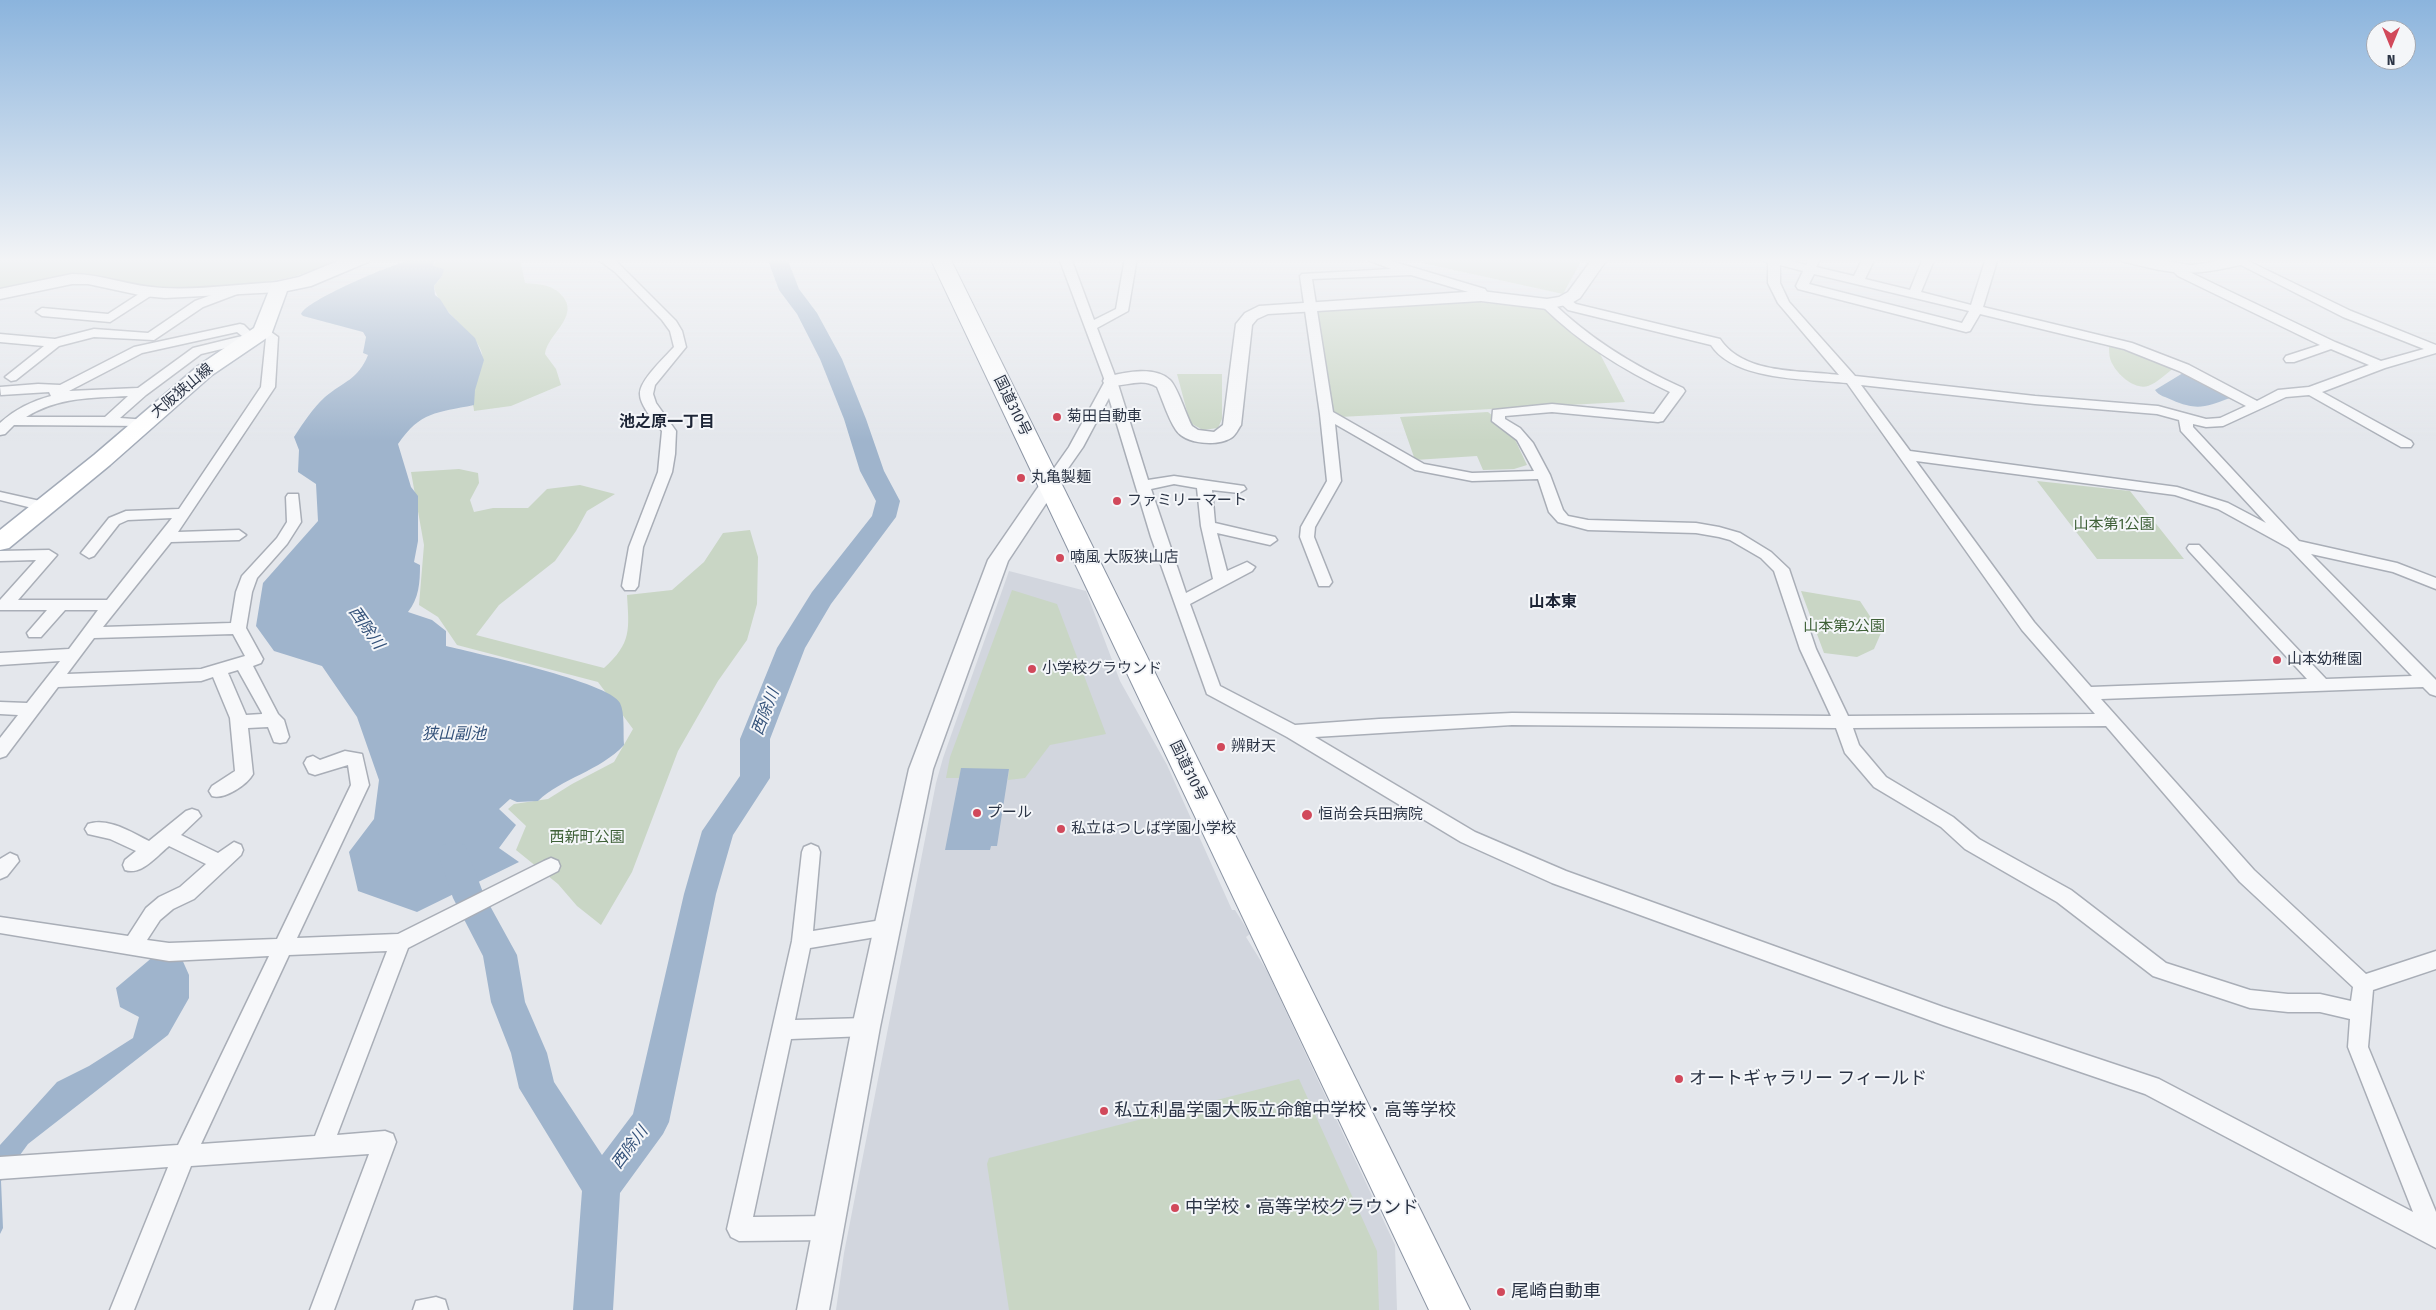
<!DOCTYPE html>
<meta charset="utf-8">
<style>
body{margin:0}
#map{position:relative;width:2436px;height:1310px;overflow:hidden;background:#e4e7ec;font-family:"Fira Sans Condensed",sans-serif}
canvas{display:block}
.north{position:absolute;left:2366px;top:20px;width:50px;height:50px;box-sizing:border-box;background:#f4f6f9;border:1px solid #a4a8b1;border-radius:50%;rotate:180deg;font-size:14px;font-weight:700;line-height:20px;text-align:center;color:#2b3445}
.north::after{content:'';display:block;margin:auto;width:18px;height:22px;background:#d1495b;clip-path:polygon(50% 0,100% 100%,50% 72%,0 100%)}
</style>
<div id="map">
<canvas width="2436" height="1310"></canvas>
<div class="north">N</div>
</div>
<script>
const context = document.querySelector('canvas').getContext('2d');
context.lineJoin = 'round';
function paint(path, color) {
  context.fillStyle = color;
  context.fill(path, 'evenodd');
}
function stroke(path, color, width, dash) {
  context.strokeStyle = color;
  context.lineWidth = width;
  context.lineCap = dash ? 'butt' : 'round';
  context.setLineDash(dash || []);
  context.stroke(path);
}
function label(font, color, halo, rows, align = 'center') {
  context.font = font + ' "Fira Sans Condensed","Noto Sans JP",sans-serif';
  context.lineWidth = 4;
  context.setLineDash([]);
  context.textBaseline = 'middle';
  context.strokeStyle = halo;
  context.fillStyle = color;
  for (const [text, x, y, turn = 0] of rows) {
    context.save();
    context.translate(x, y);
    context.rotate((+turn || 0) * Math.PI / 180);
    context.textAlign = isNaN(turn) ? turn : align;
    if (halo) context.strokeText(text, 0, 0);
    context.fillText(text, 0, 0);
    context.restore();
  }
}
paint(new Path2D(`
 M 1009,571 L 1086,591 L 1120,681 L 1167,765 L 1232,910 L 1235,910 L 1250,934 L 1246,937 L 1267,971 L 1395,1245 L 1397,1310 L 836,1310 L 844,1253 L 936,783 L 943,758 Z`), '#d2d6de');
paint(new Path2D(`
 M 0,258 L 348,258 L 293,277 L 250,285 L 174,290 L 145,287 L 104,277 L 80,275 L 0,290 Z
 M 436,258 L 520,258 L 525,283 C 540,284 555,285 564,298 C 578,318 547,335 545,354 L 556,369 L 561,385 L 511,406 L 474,411 C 474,407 472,403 472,400 C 473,386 484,366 482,354 C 479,334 438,312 434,286 L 442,276 L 443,269 L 433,267 Z
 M 1425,258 L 1583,258 L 1563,294 L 1422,263 Z
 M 1468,301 L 1546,309 L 1599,352 L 1625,402 L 1340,417 L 1331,413 L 1317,308 Z
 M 2109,345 L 2174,368 C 2167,373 2157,383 2148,386 C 2135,390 2118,375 2113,365 C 2109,359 2109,352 2109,345 Z
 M 1177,374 L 1222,374 L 1222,419 L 1218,428 L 1203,430 L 1190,423 Z
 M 1488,412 L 1511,431 L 1527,465 L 1514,469 L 1483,470 L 1477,456 L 1415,460 L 1400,417 Z
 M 459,469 L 478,473 L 479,483 L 470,500 L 474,512 L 493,508 L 528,508 L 547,489 L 580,485 L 615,494 L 587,511 L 576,531 L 555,561 L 499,605 L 476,635 L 604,668 C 632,643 629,629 627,595 L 672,590 L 704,562 L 723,533 L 750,530 L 758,557 L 757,604 L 747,640 L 718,681 L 678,751 L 632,872 L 601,925 L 577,906 L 558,884 L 516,850 L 526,826 L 508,809 L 514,804 L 548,799 L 572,784 L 614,762 L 633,729 L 598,682 L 457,645 L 438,617 L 419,605 L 424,545 L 411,472 Z
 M 2037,481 L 2130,491 L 2184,559 L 2097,559 Z
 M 1012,590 L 1057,604 L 1106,734 L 1050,745 L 1025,778 L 1008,780 L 1009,769 L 961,769 L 959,778 L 946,778 L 950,757 Z
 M 1801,591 L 1860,601 L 1881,633 L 1874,649 L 1857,657 L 1824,653 Z
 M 1299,1079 L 1377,1251 L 1379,1310 L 1009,1310 L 987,1164 L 989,1158 Z`), '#c9d6c5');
paint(new Path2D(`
 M 435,259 L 433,266 L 444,269 L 442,276 L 434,286 L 435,295 L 440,299 L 449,313 L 475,338 L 484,360 L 475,390 L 474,405 C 436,413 421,411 398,444 L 411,487 L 418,496 L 418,541 L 414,562 L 420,565 C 420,583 419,598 408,612 L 432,620 L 446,631 L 446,646 C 474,653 610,682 620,703 C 625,713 623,733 624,745 C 600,771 562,778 538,801 L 517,802 L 510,799 L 499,809 L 516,825 L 499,848 L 519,862 L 417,912 L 358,891 L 349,852 L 374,819 L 379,780 L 357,717 L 322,666 L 274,651 L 256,626 L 263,583 L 318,521 L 316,484 L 298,472 L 299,450 L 294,437 C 304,422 312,409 325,397 C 344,381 358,380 368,355 L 363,353 L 366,337 L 363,332 L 303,316 L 301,314 C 307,300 390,265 408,261 C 416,259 427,260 435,259 Z
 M 2183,373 L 2230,398 C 2206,407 2197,411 2172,400 C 2166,397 2159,396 2155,390 Z
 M 961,768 L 1009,769 L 997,846 L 991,846 L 990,850 L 945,850 Z
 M 154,956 L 181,957 L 189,975 L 189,998 L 168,1035 L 28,1144 L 1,1181 L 3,1228 L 0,1234 L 0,1145 L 57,1082 L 89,1066 L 133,1038 L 139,1017 L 120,1007 L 116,988 Z`), '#9fb4cc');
paint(new Path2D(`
 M 767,258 L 787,258 L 799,289 L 817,313 L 842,359 L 866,419 L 884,471 L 900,501 L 896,517 L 831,604 L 805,648 L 770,739 L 770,778 L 733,835 L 716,894 L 669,1122 L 663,1134 L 620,1193 L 613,1310 L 573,1310 L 582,1191 L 519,1088 L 511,1053 L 491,1002 L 483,956 L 453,898 L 438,854 L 443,845 L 454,841 L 465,845 L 484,895 L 517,955 L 525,1002 L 547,1053 L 554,1082 L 602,1155 L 633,1114 L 684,894 L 702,831 L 740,776 L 740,739 L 777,648 L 812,592 L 872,516 L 876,501 L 860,471 L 844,419 L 820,359 L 797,314 L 779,290 Z`), '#9fb4cc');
const minor = new Path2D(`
 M 596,258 L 611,258 L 618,263 L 676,321 L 682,331 L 686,347 L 655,385 L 653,394 L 656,403 L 676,431 L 675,454 L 672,472 L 643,547 L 638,586 L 635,590 L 625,590 L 622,586 L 629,547 L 658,472 L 662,431 C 655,422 640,406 640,394 C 639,381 665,357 674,347 L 670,331 L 662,320 L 615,272 Z
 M 1059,258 L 1071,258 L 1094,320 L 1116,309 L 1125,258 L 1137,258 L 1128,311 L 1097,328 L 1117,381 L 1148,480 L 1174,476 L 1244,486 L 1246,489 L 1239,493 L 1212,490 L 1215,523 L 1275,537 L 1277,540 L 1270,545 L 1217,533 L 1227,571 L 1247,562 L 1255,567 L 1252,571 L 1190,604 L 1220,686 L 1295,725 L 1379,719 L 1512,713 L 1831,716 L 1800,649 L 1774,571 L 1761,558 L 1730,540 L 1719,537 L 1696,533 L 1588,530 L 1558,522 L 1549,512 L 1538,479 L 1472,481 L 1415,470 L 1335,424 L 1341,481 L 1315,527 L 1314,537 L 1332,582 L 1329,586 L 1319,586 L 1300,537 L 1301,527 L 1327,481 L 1320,414 L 1300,276 L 1302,274 L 1391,269 L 1363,258 L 1381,258 L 1485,289 L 1487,292 L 1485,299 L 1477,299 L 1475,294 L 1411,275 L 1312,279 L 1333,412 L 1424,464 L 1472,473 L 1534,471 L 1517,440 L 1492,421 L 1493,410 L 1552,404 L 1654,414 L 1670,392 C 1623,370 1580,343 1543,307 L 1541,304 L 1543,301 L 1551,301 C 1590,339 1634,366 1683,388 L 1685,391 L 1683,394 L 1663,421 L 1658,422 L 1552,412 L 1505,416 L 1505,419 L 1520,428 L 1533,443 L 1550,475 L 1563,510 L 1568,516 L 1588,520 L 1696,523 L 1719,527 L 1740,533 L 1771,552 L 1789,569 L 1816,649 L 1848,716 L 2095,714 L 2022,630 L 1847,383 C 1808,379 1734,381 1711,345 L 1568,310 L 1558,301 L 1560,298 L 1568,298 L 1576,304 L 1720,339 C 1744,375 1801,370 1839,375 L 1778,303 L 1768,283 L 1768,263 L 1757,258 L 1780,258 L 1806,265 L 1809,258 L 1821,258 L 1816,267 L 1854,276 L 1863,258 L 1875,258 L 1865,279 L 1910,290 L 1923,258 L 1935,258 L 1921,292 L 1971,305 L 1986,258 L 1998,258 L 1983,307 L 2132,343 L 2189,365 L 2257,401 L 2278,390 L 2309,387 L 2369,365 L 2331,349 L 2294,362 L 2286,362 L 2284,359 L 2286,356 L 2320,345 L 2178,276 L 2171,269 L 2177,266 L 2335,342 L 2381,361 L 2424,349 L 2343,317 L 2227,258 L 2242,258 L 2351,311 L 2436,345 L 2436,353 L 2385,368 L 2322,392 L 2411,441 L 2413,444 L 2411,447 L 2401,447 L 2309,395 L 2286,397 L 2223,426 L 2206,427 L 2193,424 L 2193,427 L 2299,541 L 2397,563 L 2436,578 L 2436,589 L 2393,572 L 2311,554 L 2436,680 L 2436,696 L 2430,694 L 2423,687 L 2101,699 L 2254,870 L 2366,974 L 2436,951 L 2436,969 L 2373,990 L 2368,1047 L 2436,1212 L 2436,1248 L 2145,1094 L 1943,1025 L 1552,883 L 1461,842 L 1287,737 L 1207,694 L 1151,537 L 1109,398 L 1083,447 L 1055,487 L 1045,487 L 1043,484 L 1069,447 L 1105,381 ZM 1780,265 L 1803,271 L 1796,286 L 1798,289 L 1966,332 L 1970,331 L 1980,314 L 2124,349 L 2179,371 L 2246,406 L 2220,418 L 2206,419 L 2158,406 L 2035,396 L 1855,376 L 1789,302 L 1780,283 ZM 1814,274 L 1969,311 L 1962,323 L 1809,284 ZM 1861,385 L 2035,404 L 2157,414 L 2179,420 L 2181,431 L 2266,523 L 2228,503 L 2177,487 L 1910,451 ZM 1916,461 L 2175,495 L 2218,509 L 2289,548 L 2412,676 L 2326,679 L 2199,545 L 2189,545 L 2187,548 L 2189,551 L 2307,679 L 2091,687 L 2034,622 ZM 1174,484 L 1197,488 L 1201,526 L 1213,579 L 1186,593 L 1151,489 ZM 1512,725 L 1836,728 L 1845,753 L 1874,787 L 1941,827 L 1965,849 L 2057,902 L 2153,976 L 2250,1008 L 2288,1012 L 2320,1012 L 2350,1019 L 2348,1047 L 2413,1212 L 2159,1079 L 1943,1007 L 1566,871 L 1475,832 L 1315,737 ZM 2106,726 L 2240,882 L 2353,987 L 2351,1001 L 2320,994 L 2288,994 L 2250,990 L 2166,963 L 2071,890 L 1979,839 L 1953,817 L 1886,777 L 1859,745 L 1853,728 Z
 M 236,286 L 242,290 L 240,293 L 203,307 L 154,340 L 94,337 L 59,346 L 16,380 L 11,381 L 5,377 L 44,346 L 0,342 L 0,334 L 55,339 L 94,329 L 148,333 L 195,301 Z
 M 148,288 L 152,289 L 152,295 L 110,322 L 42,316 L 36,312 L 42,308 L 108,314 Z
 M 240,324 L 244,325 L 257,338 L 255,341 L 201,354 L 146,395 L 120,418 L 148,420 L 150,423 L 148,426 L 14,425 L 5,434 L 0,435 L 0,423 C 14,410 32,401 51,396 L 49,392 L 1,395 L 0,387 L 38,384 L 60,385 L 134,347 ZM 237,332 L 242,336 L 193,348 L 138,388 L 69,391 L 142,353 ZM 128,396 L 105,417 L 26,417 C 58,397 91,398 128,396 Z
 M 264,327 L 278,337 L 275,387 L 178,532 L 239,530 L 246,535 L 239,540 L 171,542 L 103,627 L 231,623 L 236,592 L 242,576 L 277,538 L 287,522 L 286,497 L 288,494 L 298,494 L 301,522 L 287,544 L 257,578 L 252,592 L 246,628 L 263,659 L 261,663 L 253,666 L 278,714 L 284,720 L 289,737 L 286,742 L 280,743 L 274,742 L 268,727 L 248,728 L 253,774 C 247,785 224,800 212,796 L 209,791 L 212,786 L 235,771 L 230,718 L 213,677 L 201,681 L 58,687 L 6,756 L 0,758 L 0,738 L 18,715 L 0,714 L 0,702 L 27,703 L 60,661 L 0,665 L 0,653 L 69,649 L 98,610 L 65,610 L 41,637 L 29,637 L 27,633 L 47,610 L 0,610 L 0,600 L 36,560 L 0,561 L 0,551 L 49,550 L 57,555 L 18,600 L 107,600 L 172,518 L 128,520 L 119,524 L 94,556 L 89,558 L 81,553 L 109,518 L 126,511 L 179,509 L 261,387 L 266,338 L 258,331 ZM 233,634 L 245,656 L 201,669 L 67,674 L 94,638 ZM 238,670 L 262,713 L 262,714 L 246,715 L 228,673 Z
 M 0,492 L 49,503 L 51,506 L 44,511 L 0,500 Z
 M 345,751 L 362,754 L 369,785 L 297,938 L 398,934 L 544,861 L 551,858 L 558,861 L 560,866 L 558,871 L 408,948 L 337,1135 L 385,1131 L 393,1134 L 396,1142 L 334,1310 L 310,1310 L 369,1154 L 191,1166 L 134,1310 L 110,1310 L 168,1167 L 0,1179 L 0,1157 L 178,1145 L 269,956 L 169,961 L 0,933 L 0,917 L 128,936 L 146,908 L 159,897 L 180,887 L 206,864 L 169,846 C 157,856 141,876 125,870 L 123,865 L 125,860 L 136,851 L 110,839 L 88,834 L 85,829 L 88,824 C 108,817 131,832 149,841 L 186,811 L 192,809 L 198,811 L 201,816 L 181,835 L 218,853 L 234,842 L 241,845 L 243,850 L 241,855 L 194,899 L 173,909 L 160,920 L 147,940 L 169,943 L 277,939 L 351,785 L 348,765 L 315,775 L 309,773 L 304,763 L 307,758 L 313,756 L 320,760 ZM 387,951 L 315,1136 L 201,1144 L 289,955 Z
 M 811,844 L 818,847 L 820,852 L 813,931 L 888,919 L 895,921 L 898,927 L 895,933 L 888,935 L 810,948 L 795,1020 L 866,1018 L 873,1020 L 876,1027 L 873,1034 L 866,1036 L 791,1039 L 753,1217 L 828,1216 L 836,1220 L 840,1228 L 836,1236 L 828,1240 L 739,1241 L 731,1237 L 727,1229 L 792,941 L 802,852 L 804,847 Z
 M 10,853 L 17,856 L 19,861 L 7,876 L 0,879 L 0,859 Z
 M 436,1297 L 445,1300 L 448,1310 L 413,1310 L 416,1301 Z`);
const tertiary = new Path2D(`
 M 1593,258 L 1608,258 L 1580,298 L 1570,304 L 1547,309 L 1481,301 L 1268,314 L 1257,319 L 1252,325 L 1241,425 C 1238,429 1236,435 1231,438 C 1218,446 1186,445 1176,430 C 1168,418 1163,401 1157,387 C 1140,376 1122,389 1105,385 L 1103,381 L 1105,377 C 1123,373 1154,365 1170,380 C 1178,388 1186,415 1192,426 L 1198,430 L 1214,432 L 1223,425 L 1236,324 L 1245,313 L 1259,306 L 1481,291 L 1547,299 L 1559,297 L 1568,292 Z
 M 2120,258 L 2145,258 L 2191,265 L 2244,258 L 2247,261 L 2244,264 C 2192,277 2174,275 2122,261 Z
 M 72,274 C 103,274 132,287 163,288 C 201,290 241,284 279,282 L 287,287 L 279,292 L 165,298 L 144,296 L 88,284 L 72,284 L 0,299 L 0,289 Z
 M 1050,478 L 1057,480 L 1059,484 L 1008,561 L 933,769 L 880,1027 L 829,1310 L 797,1310 L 852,1027 L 909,769 L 988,560 L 1043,480 Z`);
const primary = new Path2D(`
 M 345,258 L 370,258 L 368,262 L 311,286 L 287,291 L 271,335 L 212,375 L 110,465 L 9,548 L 0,550 L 0,530 L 94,455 L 198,366 L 254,328 L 272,283 L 299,277 Z`);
const trunk = new Path2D(`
 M 930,258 L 950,258 L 1470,1310 L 1429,1310 Z`);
stroke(minor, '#a9aeb7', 3);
stroke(tertiary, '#a9aeb7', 3);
stroke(primary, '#a3abb8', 3);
stroke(trunk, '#8b94a3', 2);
paint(minor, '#f7f8fa');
paint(tertiary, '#f7f8fa');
paint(primary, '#fff');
paint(trunk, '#fff');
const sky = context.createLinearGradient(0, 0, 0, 441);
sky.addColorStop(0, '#8bb4dd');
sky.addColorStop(0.59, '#f3f4f6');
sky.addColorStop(1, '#f3f4f600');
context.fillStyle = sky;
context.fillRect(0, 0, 2436, 441);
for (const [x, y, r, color] of [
 [1057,417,5,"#d1495b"],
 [1021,478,5,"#d1495b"],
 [1117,501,5,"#d1495b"],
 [1060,558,5,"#d1495b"],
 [2277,660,5,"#d1495b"],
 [1032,669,5,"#d1495b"],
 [1221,747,5,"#d1495b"],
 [977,813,5,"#d1495b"],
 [1307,815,6,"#d1495b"],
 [1061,829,5,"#d1495b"],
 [1679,1079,5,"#d1495b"],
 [1104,1111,5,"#d1495b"],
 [1175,1208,5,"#d1495b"],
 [1501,1292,5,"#d1495b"]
]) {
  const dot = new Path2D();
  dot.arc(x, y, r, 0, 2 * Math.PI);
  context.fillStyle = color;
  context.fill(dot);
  stroke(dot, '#f4f6f9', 2);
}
label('15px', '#2b3445', '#f4f6f9', [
 ["大阪狭山線",182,391,-40],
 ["国道310号",1012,406,64],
 ["国道310号",1188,771,64]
]);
label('15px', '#2b3445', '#f4f6f9', [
 ["菊田自動車",1067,417],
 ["丸亀製麺",1031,478],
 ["ファミリーマート",1127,501],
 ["喃風 大阪狭山店",1070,558],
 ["山本幼稚園",2287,660],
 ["小学校グラウンド",1042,669],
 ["辨財天",1231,747],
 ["プール",987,813],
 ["恒尚会兵田病院",1318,815],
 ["私立はつしば学園小学校",1071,829]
], 'left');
label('15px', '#3f6138', '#f4f6f9', [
 ["山本第1公園",2114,525],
 ["山本第2公園",1844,627],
 ["西新町公園",587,838]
]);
label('bold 16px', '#1d2536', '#f4f6f9', [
 ["池之原一丁目",667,423],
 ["山本東",1553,603]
]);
label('italic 16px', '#34527a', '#f4f6f9', [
 ["西除川",366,628,55],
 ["西除川",766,712,-69],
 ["狭山副池",454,735],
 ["西除川",630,1148,-53]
]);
label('18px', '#2b3445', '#f4f6f9', [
 ["オートギャラリー フィールド",1689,1079],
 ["私立利晶学園大阪立命館中学校・高等学校",1114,1111],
 ["中学校・高等学校グラウンド",1185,1208],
 ["尾崎自動車",1511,1292]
], 'left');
</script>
